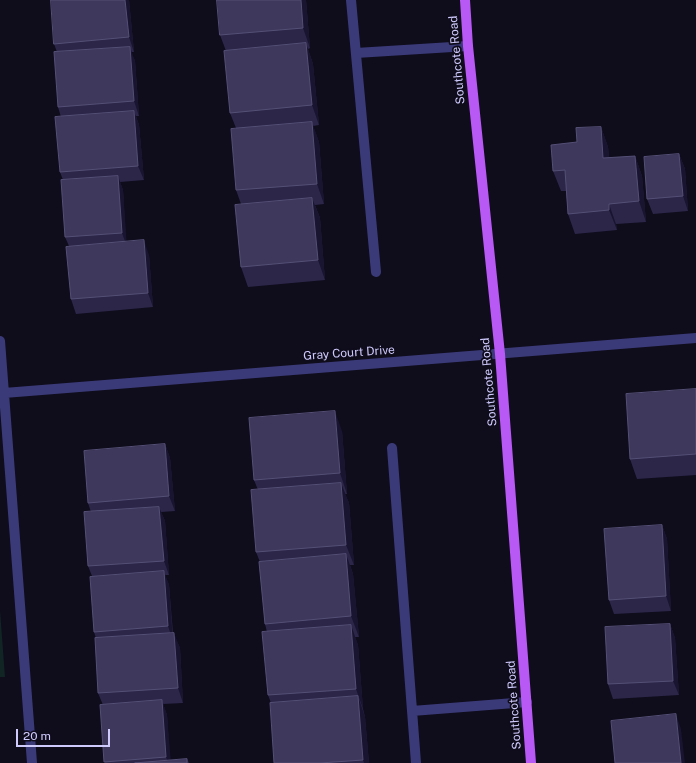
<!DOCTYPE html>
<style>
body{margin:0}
#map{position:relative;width:696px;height:763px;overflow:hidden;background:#0f0c1c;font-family:"Public Sans",sans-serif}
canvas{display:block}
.scale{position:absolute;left:16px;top:729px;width:94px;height:18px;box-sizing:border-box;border:2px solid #cfcafc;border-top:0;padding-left:5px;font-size:12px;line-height:14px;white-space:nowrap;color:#cfcafc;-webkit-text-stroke:3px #0f0c1c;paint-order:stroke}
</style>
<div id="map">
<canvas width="696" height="763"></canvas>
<div class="scale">20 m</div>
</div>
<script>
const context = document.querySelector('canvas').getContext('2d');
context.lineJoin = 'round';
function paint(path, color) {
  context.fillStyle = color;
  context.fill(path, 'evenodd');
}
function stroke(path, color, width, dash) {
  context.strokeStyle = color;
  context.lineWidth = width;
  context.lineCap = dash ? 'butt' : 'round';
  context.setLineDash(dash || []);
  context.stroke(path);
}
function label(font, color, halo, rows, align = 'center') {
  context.font = font + ' "Public Sans",sans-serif';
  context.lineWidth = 3.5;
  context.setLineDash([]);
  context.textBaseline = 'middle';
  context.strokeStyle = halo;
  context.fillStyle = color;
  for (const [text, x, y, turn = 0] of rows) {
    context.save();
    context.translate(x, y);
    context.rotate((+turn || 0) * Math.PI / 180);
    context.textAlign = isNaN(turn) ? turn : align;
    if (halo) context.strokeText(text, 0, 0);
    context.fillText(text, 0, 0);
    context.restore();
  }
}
paint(new Path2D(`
 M 0,610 L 5,677 L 0,677 Z`), '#102524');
stroke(new Path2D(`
 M 351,0 L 376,272
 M 356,53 L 468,46
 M 0,341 L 32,763
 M 4,393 L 696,338
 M 392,448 L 416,763
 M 412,711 L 527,702`), '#3b3a78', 10);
stroke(new Path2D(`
 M 465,0 L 468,46 L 500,354 L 531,763`), '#b858f5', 10);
paint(new Path2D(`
 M 129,0 L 134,52 L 131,52 L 135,61 L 139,116 L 136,116 L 139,125 L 144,180 L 120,182 L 123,190 L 126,242 L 149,255 L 153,307 L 76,314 L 71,299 L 69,246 L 65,237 L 63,180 L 60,172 L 61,117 L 58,107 L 57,52 L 54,44 Z
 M 306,0 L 310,48 L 308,49 L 313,64 L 319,125 L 313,126 L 319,142 L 324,204 L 315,205 L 320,218 L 325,280 L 248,287 L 241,267 L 241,204 L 236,190 L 236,128 L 230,113 L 226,51 L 220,35 Z
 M 601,127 L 608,147 L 609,158 L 635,156 L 642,176 L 646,222 L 616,224 L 617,230 L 575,234 L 568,214 L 566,191 L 561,191 L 553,171 L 577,142 Z
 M 679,154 L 685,169 L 688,211 L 653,214 L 647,199 Z
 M 696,389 L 696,475 L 637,479 L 630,459 Z
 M 342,431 L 347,494 L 345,494 L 349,503 L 354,565 L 350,565 L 353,574 L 359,637 L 355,637 L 358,645 L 363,709 L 365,717 L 369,763 L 274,763 L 271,703 L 268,695 L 267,632 L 265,624 L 260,562 L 256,552 L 258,490 L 254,480 Z
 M 165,444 L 170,458 L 175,511 L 161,512 L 165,521 L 169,575 L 165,575 L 169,585 L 173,633 L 180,648 L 183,703 L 163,704 L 167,715 L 170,760 L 187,759 L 189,763 L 105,763 L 103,705 L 98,693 L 96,638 L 94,632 L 92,576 L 88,566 L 91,512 L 88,503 Z
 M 662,525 L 667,539 L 671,611 L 614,614 L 609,600 Z
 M 670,624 L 675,638 L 679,695 L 613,699 L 608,684 Z`), '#2c2649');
paint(new Path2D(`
 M 125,0 L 129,0 L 134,52 L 129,37 Z
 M 301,0 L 306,0 L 310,48 L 303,28 Z
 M 306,43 L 313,64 L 319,125 L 312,105 Z
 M 130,47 L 135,61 L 139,116 L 134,101 Z
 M 134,111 L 139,125 L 144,180 L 138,166 Z
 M 312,122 L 319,142 L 324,204 L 317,184 Z
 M 601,127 L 608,147 L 611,178 L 603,158 Z
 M 679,154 L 685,169 L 688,211 L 683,196 Z
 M 635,156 L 642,176 L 646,222 L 639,201 Z
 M 118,176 L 123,190 L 127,247 L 122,233 Z
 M 312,198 L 320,218 L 325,280 L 318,260 Z
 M 609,204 L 616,224 L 617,230 L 609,210 Z
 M 144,240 L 149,255 L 153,307 L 148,293 Z
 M 335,411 L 342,431 L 347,494 L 340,473 Z
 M 165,444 L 170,458 L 175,511 L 169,496 Z
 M 341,483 L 349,503 L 354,565 L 346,545 Z
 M 159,507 L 165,521 L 169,575 L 164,561 Z
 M 662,525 L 667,539 L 671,611 L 666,596 Z
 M 346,554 L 353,574 L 359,637 L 351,616 Z
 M 164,571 L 169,585 L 173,641 L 168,626 Z
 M 670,624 L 675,638 L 679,695 L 673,681 Z
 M 351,625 L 358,645 L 363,709 L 356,689 Z
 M 174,633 L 180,648 L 183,703 L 178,688 Z
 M 358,696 L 365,717 L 369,763 L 364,763 L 363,760 Z
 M 162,700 L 167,715 L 171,763 L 168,763 L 166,757 Z
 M 676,714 L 681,729 L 685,763 L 681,763 Z`), '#19142f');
const building = new Path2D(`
 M 51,0 L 125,0 L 129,37 L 54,44 Z
 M 217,0 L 301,0 L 303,28 L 220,35 Z
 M 306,43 L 312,105 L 230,113 L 224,51 Z
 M 130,47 L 134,101 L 58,107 L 54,52 Z
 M 134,111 L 138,166 L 60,172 L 55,117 Z
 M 312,122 L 317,184 L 236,190 L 231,129 Z
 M 601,127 L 603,158 L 635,156 L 639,201 L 609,204 L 609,210 L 568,214 L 565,170 L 553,171 L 551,145 L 577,142 L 576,128 Z
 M 679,154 L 683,196 L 647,199 L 644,157 Z
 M 118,176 L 122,233 L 65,237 L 61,180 Z
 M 312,198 L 318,260 L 241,267 L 235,205 Z
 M 144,240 L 148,293 L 71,299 L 66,247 Z
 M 696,389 L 696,454 L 630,459 L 626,394 Z
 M 335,411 L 340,473 L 254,480 L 249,418 Z
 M 165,444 L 169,496 L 88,503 L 84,451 Z
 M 341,483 L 346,545 L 256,552 L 251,490 Z
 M 159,507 L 164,561 L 88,566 L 84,512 Z
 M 662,525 L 666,596 L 609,600 L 604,529 Z
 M 346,554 L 351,616 L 265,624 L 259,562 Z
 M 164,571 L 168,626 L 94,632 L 90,577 Z
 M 670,624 L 673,681 L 608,684 L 605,627 Z
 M 351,625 L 356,689 L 268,695 L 262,632 Z
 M 174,633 L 178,688 L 98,693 L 95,638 Z
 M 358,696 L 363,760 L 320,763 L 274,763 L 270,703 Z
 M 162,700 L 166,757 L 104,762 L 100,705 Z
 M 676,714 L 681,763 L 615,763 L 611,721 Z
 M 187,759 L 187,763 L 135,763 Z`);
paint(building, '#3e385c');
stroke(building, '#544f75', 1);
label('12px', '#cfcafc', '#0f0c1c', [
 ["Southcote Road",457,60,-95],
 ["Gray Court Drive",349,353,-4],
 ["Southcote Road",489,382,-95],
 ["Southcote Road",514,705,-94]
]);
</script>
